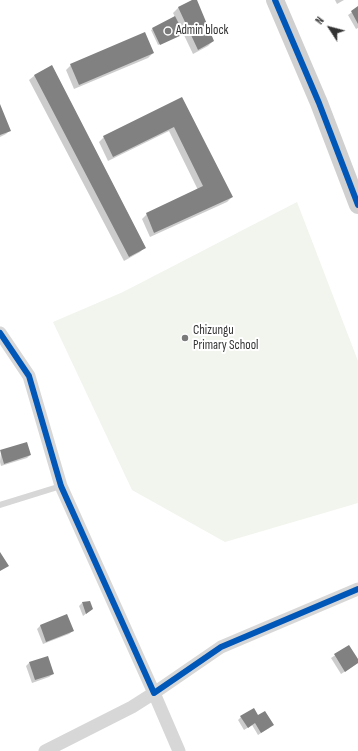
<!DOCTYPE html>
<style>
body{margin:0}
#map{position:relative;width:358px;height:751px;overflow:hidden;background:#fff;font-family:"Sofia Sans Condensed",sans-serif}
canvas{display:block}
.north{position:absolute;left:310px;top:8px;width:40px;height:40px;-webkit-text-stroke:3px #fff;paint-order:stroke;rotate:306deg;font-size:11px;font-weight:700;line-height:16px;text-align:center;color:#333}
.north::after{content:'';display:block;margin:auto;width:14px;height:18px;background:#333;clip-path:polygon(50% 0,100% 100%,50% 72%,0 100%)}
</style>
<div id="map">
<canvas width="358" height="751"></canvas>
<div class="north">N</div>
</div>
<script>
const context = document.querySelector('canvas').getContext('2d');
context.lineJoin = 'round';
function paint(path, color) {
  context.fillStyle = color;
  context.fill(path, 'evenodd');
}
function stroke(path, color, width, dash) {
  context.strokeStyle = color;
  context.lineWidth = width;
  context.lineCap = dash ? 'butt' : 'round';
  context.setLineDash(dash || []);
  context.stroke(path);
}
function label(font, color, halo, rows, align = 'center') {
  context.font = font + ' "Sofia Sans Condensed",sans-serif';
  context.lineWidth = 4;
  context.setLineDash([]);
  context.textBaseline = 'middle';
  context.strokeStyle = halo;
  context.fillStyle = color;
  for (const [text, x, y, turn = 0] of rows) {
    context.save();
    context.translate(x, y);
    context.rotate((+turn || 0) * Math.PI / 180);
    context.textAlign = isNaN(turn) ? turn : align;
    if (halo) context.strokeText(text, 0, 0);
    context.fillText(text, 0, 0);
    context.restore();
  }
}
paint(new Path2D(`
 M 297,202 L 358,361 L 358,503 L 225,542 L 132,490 L 53,322 L 123,292 Z`), '#f1f5ed');
paint(new Path2D(`
 M 194,0 L 196,0 L 213,41 L 208,46 L 193,54 L 183,33 L 158,45 L 151,30 L 175,17 L 173,13 L 178,8 Z
 M 335,0 L 344,0 L 337,4 Z
 M 358,8 L 358,28 L 356,29 L 348,15 Z
 M 153,53 L 148,58 L 74,89 L 66,70 L 71,65 Z
 M 52,66 L 145,247 L 140,252 L 124,261 L 29,80 L 34,76 Z
 M 182,98 L 232,197 L 227,202 L 150,237 L 142,219 L 147,214 L 198,190 L 169,131 L 108,161 L 99,142 L 104,137 Z
 M 0,106 L 9,131 L 6,134 L 0,137 Z
 M 1,451 L 30,455 L 27,458 L 1,466 L 0,462 Z
 M 82,603 L 92,609 L 83,616 L 79,606 Z
 M 67,615 L 73,631 L 69,634 L 43,644 L 37,629 L 40,626 Z
 M 349,646 L 358,663 L 341,674 L 331,658 Z
 M 29,663 L 53,674 L 49,677 L 32,683 L 26,666 Z
 M 258,716 L 269,728 L 258,735 L 252,725 L 244,730 L 238,720 L 241,717 Z`), '#0003');
paint(new Path2D(`
 M 192,0 L 197,0 L 214,41 L 198,50 L 178,7 Z
 M 358,6 L 358,24 L 351,11 Z
 M 175,16 L 184,34 L 160,45 L 152,28 Z
 M 145,32 L 154,53 L 79,85 L 70,64 Z
 M 52,65 L 146,248 L 129,257 L 34,75 Z
 M 182,97 L 233,197 L 154,233 L 146,213 L 203,186 L 174,127 L 113,157 L 103,136 Z
 M 0,104 L 11,131 L 0,135 Z
 M 27,442 L 31,455 L 4,464 L 0,450 Z
 M 0,552 L 9,566 L 0,571 Z
 M 90,601 L 93,609 L 86,614 L 82,602 Z
 M 67,614 L 74,631 L 46,642 L 40,625 Z
 M 349,645 L 358,659 L 358,663 L 345,672 L 334,654 Z
 M 48,656 L 54,674 L 35,680 L 29,662 Z
 M 254,708 L 258,715 L 265,711 L 274,725 L 261,733 L 255,723 L 248,728 L 240,716 Z`), '#818181');
stroke(new Path2D(`
 M 0,505 L 61,486`), '#d7d7d7', 6);
stroke(new Path2D(`
 M 0,333 L 29,376 L 61,486 L 154,693 L 221,647 L 358,589
 M 45,751 L 132,707 L 154,693 L 179,751`), '#d7d7d7', 13);
stroke(new Path2D(`
 M 275,0 L 319,103 L 358,205`), '#d0d0d0', 18);
stroke(new Path2D(`
 M 275,0 L 319,103 L 358,205
 M 0,333 L 29,376 L 61,486 L 154,693 L 221,647 L 358,589`), '#0057b8', 6);
for (const [x, y, r, color] of [
 [168,31,4,"#7a7a7a"],
 [185,338,4,"#7a7a7a"]
]) {
  const dot = new Path2D();
  dot.arc(x, y, r, 0, 2 * Math.PI);
  context.fillStyle = color;
  context.fill(dot);
  stroke(dot, '#fff', 1.5);
}
label('13px', '#333', '#fff', [
 ["Admin block",176,31],
 ["Chizungu",193,331],
 ["Primary School",193,346]
], 'left');
</script>
